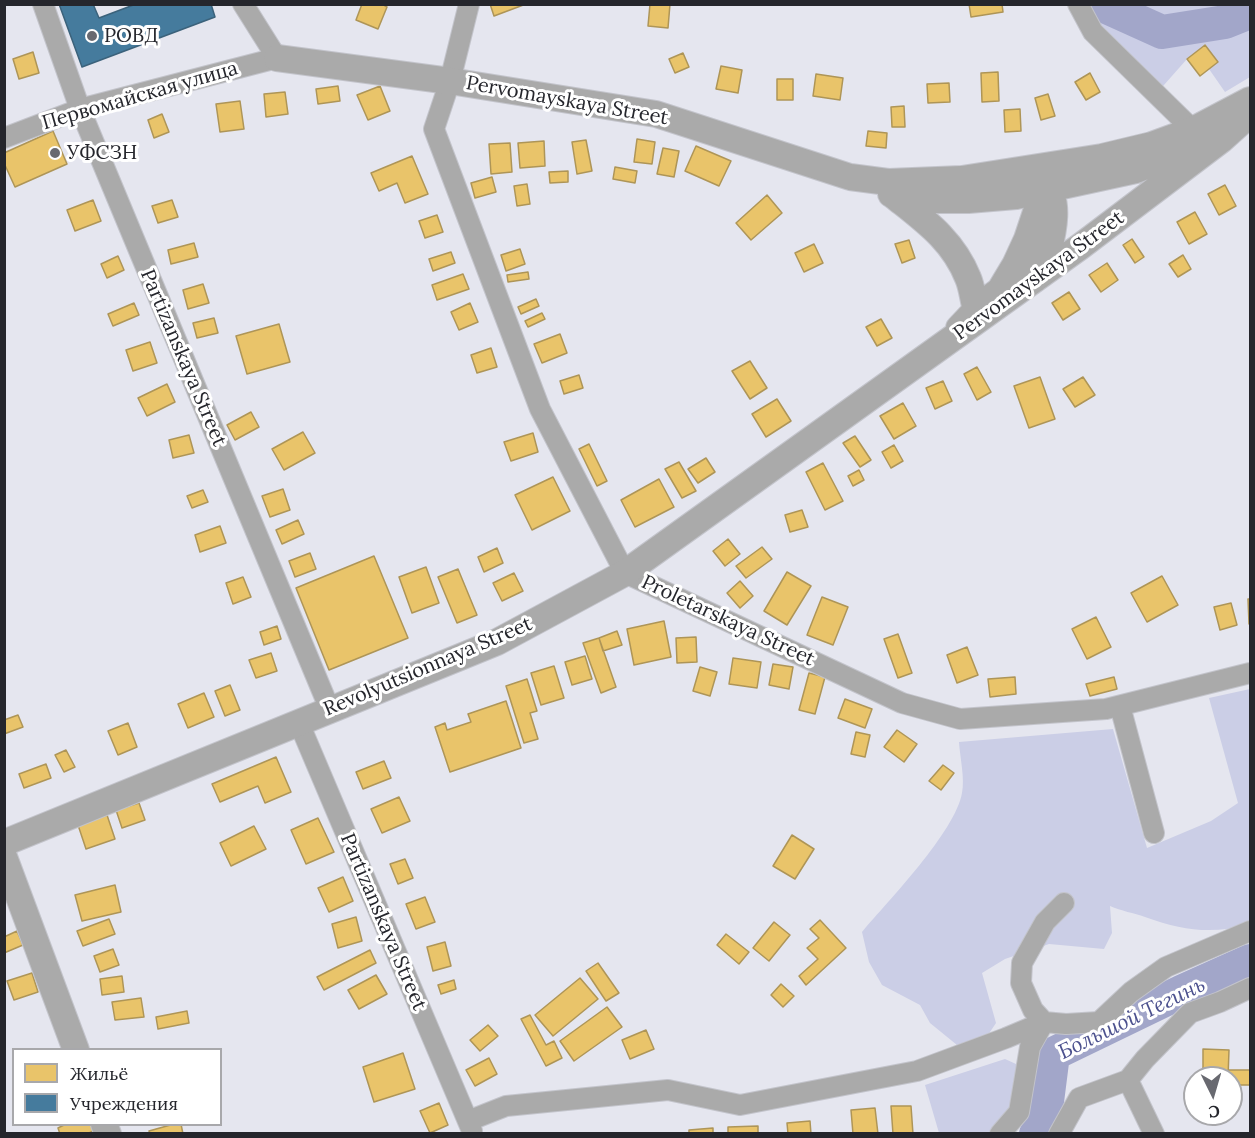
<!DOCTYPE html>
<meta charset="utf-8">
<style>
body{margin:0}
#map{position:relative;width:1255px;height:1138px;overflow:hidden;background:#e5e6ef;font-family:Lora,serif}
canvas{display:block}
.frame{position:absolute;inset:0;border:6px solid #25262c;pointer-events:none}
.legend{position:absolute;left:12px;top:1048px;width:210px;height:78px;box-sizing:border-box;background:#fff;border:2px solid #a8a8ab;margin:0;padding:8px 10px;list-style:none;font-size:18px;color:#25262c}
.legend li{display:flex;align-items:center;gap:12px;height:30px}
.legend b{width:30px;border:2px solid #a8a8ab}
.north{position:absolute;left:1183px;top:1066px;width:60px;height:60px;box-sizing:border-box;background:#fff;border:2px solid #a8a8ab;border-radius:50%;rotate:175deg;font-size:16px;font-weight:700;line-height:24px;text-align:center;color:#25262c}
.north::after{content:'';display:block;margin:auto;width:21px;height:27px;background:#686970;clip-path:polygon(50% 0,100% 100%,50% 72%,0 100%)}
</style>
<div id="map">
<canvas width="1255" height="1138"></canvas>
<div class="frame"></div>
<ul class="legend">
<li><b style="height:16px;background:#e9c46a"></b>Жильё</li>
<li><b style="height:16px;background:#457b9d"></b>Учреждения</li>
</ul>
<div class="north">С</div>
</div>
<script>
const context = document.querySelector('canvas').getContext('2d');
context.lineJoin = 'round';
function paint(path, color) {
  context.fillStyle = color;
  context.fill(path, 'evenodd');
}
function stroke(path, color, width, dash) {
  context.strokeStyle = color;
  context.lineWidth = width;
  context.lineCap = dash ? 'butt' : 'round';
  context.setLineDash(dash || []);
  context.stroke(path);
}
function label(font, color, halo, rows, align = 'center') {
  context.font = font + ' Lora,serif';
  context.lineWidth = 6;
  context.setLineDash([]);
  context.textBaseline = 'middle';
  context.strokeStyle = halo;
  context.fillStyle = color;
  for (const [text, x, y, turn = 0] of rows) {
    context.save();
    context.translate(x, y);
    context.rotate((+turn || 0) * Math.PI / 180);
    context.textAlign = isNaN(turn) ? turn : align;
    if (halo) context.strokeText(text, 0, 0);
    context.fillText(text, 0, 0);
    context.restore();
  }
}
paint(new Path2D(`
 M 1078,5 L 1250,5 L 1250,77 L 1225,92 L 1209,69 L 1218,62 L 1205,45 L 1187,59 L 1156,94 Z
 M 1250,689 L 1250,925 C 1210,934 1184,931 1145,917 C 1134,913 1121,911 1110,906 L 1112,933 L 1104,949 L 1049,944 L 1005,959 L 982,973 L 996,1023 L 988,1035 L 957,1045 L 930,1023 L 920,1005 L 882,985 L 869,962 L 862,932 C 889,900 955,832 962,793 C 965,778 960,758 959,742 L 1113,729 L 1147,848 L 1211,821 L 1238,803 L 1209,698 Z
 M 1005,1059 L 1016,1064 L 1018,1075 L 1008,1113 L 989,1133 L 939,1133 L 925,1085 Z`), '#cbcee6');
const homes = new Path2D(`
 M 362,4 L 382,4 L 387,7 L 378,29 L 356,20 Z
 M 490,4 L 526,4 L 494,16 Z
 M 650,4 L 670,4 L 668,28 L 648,26 Z
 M 969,4 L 1002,4 L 1003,12 L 971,17 Z
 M 1205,45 L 1218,62 L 1200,76 L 1187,59 Z
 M 33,52 L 39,73 L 19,79 L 13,59 Z
 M 683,53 L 689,67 L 675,73 L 669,59 Z
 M 721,66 L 742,70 L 738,93 L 716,89 Z
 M 998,72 L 999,101 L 982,102 L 981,73 Z
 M 1090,73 L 1100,92 L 1086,100 L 1075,82 Z
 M 816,74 L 843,78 L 840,100 L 813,96 Z
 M 777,79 L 793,79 L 793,100 L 777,100 Z
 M 949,83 L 950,102 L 928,103 L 927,84 Z
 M 338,86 L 340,101 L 318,104 L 316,89 Z
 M 380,86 L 390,111 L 368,120 L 357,95 Z
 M 285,92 L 288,114 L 266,117 L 264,94 Z
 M 1048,94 L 1055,116 L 1041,120 L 1035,98 Z
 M 240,101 L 244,129 L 220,132 L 216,104 Z
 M 904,106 L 905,127 L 892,127 L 891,107 Z
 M 1020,109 L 1021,131 L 1005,132 L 1004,110 Z
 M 162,114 L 169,132 L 154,138 L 148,120 Z
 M 53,131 L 67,164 L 15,187 L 4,163 L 4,153 Z
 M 868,131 L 887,133 L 886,148 L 866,146 Z
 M 637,139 L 655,142 L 652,164 L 634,162 Z
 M 586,140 L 592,171 L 577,174 L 572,142 Z
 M 544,141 L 545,166 L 520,168 L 518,143 Z
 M 510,143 L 512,172 L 491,174 L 489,144 Z
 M 696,146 L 731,161 L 719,186 L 685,171 Z
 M 663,148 L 679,151 L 674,177 L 657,174 Z
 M 412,156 L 428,194 L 405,203 L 397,183 L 379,191 L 371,173 Z
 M 615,167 L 637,171 L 635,183 L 613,179 Z
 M 568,171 L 568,182 L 550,183 L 549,172 Z
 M 492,177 L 496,192 L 475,198 L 471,183 Z
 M 527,184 L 530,204 L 517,206 L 514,186 Z
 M 1225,185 L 1236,206 L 1219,215 L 1208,194 Z
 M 767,195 L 782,213 L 751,240 L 736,223 Z
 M 93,200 L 101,221 L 75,231 L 67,210 Z
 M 172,200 L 178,217 L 158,223 L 152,206 Z
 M 1195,212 L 1207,234 L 1189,244 L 1177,222 Z
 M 437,215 L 443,232 L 425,238 L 419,221 Z
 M 1132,239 L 1144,257 L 1135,263 L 1123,245 Z
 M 909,240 L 915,258 L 902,263 L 895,244 Z
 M 194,243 L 198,257 L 171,264 L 168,250 Z
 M 814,244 L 823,263 L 804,272 L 795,253 Z
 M 520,249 L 525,264 L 506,271 L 501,255 Z
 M 451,252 L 455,263 L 433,271 L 429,259 Z
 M 1183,255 L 1191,269 L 1178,277 L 1169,264 Z
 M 118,256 L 124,270 L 107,278 L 101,264 Z
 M 1107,263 L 1118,280 L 1101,292 L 1089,275 Z
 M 528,272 L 529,279 L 508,282 L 507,275 Z
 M 463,274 L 469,289 L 437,300 L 432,285 Z
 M 203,284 L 209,303 L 188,309 L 183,290 Z
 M 1069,292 L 1080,309 L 1063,320 L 1052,303 Z
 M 536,299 L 539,306 L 521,314 L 518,307 Z
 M 134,303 L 139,315 L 113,326 L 108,314 Z
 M 470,303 L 478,322 L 459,330 L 451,312 Z
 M 542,313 L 545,319 L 528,327 L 525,321 Z
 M 214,318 L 218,333 L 197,338 L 193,323 Z
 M 881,319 L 892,338 L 877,346 L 866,327 Z
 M 279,324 L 290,362 L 247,374 L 236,336 Z
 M 560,334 L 567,353 L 542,363 L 534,344 Z
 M 150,342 L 157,363 L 133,371 L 126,350 Z
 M 491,348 L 497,367 L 477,373 L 471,355 Z
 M 750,361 L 767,388 L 750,399 L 732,371 Z
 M 977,367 L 991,392 L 977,400 L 964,374 Z
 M 579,375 L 583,388 L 564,394 L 560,381 Z
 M 1040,377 L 1055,419 L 1029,428 L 1014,386 Z
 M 1083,377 L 1095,395 L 1075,407 L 1063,389 Z
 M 943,381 L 952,401 L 935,409 L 926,388 Z
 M 167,384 L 175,402 L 147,416 L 138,398 Z
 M 777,399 L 791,421 L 766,437 L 752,414 Z
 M 903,403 L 916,426 L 894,439 L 880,416 Z
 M 251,412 L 259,427 L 235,440 L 227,425 Z
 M 303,432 L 315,453 L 284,470 L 272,449 Z
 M 533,433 L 538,452 L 511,461 L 504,442 Z
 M 189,435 L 194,453 L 173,458 L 169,440 Z
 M 855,436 L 871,460 L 860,467 L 843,443 Z
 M 589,444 L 607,481 L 597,486 L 579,449 Z
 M 894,445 L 903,461 L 891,468 L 882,452 Z
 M 706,458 L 715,472 L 698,483 L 688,469 Z
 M 679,462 L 696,491 L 682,498 L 665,469 Z
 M 823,463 L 843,501 L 825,510 L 806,472 Z
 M 859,470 L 864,480 L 853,486 L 848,476 Z
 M 553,477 L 570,511 L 532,530 L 515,495 Z
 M 659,479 L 674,507 L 635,527 L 621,500 Z
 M 283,489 L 290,510 L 270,517 L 262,496 Z
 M 203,490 L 208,502 L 192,508 L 187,496 Z
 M 802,510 L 808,527 L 790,532 L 785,515 Z
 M 298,520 L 304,534 L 282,544 L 276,530 Z
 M 220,526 L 226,543 L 200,552 L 195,535 Z
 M 728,539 L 740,554 L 725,566 L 713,551 Z
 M 762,547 L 772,559 L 746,578 L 736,566 Z
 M 497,548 L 503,563 L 484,572 L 478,557 Z
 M 310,553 L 316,569 L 295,577 L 289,561 Z
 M 374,556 L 408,638 L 329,670 L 296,588 Z
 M 426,567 L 439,603 L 412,613 L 399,577 Z
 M 458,569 L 477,615 L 457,623 L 438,577 Z
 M 787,572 L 811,586 L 787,625 L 764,611 Z
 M 514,573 L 523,591 L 502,601 L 493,583 Z
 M 1162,576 L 1178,605 L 1147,622 L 1131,593 Z
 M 243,577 L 251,597 L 233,604 L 226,583 Z
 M 740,581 L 753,596 L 740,608 L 727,593 Z
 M 822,597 L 848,607 L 833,645 L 807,635 Z
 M 1248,599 L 1250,599 L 1250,624 L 1249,624 Z
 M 1231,603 L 1237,625 L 1220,630 L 1214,607 Z
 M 1096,617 L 1111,647 L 1087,659 L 1072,629 Z
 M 664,621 L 671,657 L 634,665 L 627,629 Z
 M 277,626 L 281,639 L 264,645 L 260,632 Z
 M 617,631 L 622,645 L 603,651 L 599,638 Z
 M 898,634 L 912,673 L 898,678 L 884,639 Z
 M 696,637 L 697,662 L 677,663 L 676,638 Z
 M 599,638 L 616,687 L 601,693 L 583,643 Z
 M 967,647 L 978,675 L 957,683 L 947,655 Z
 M 271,653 L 277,671 L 256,678 L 249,660 Z
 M 585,656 L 592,679 L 572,685 L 565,662 Z
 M 733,658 L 761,662 L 757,688 L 729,684 Z
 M 773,664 L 793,667 L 789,689 L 769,685 Z
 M 554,666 L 564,698 L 541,705 L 531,673 Z
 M 700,667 L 717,672 L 710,696 L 693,691 Z
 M 809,673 L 825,677 L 815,714 L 799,710 Z
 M 1015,677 L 1016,694 L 990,697 L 988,679 Z
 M 1114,677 L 1117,689 L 1090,696 L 1086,684 Z
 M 527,679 L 537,711 L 530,713 L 538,739 L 524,743 L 506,686 Z
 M 230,685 L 240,710 L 225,716 L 215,691 Z
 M 204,693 L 214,717 L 188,728 L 178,704 Z
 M 845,699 L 872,709 L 865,728 L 838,718 Z
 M 506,701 L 521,748 L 450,772 L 435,727 L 445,723 L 447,730 L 471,722 L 468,714 Z
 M 18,715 L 23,727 L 4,734 L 4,720 Z
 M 128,723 L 137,747 L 118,755 L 108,731 Z
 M 897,730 L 917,744 L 904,762 L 884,747 Z
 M 856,732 L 870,735 L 865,757 L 851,754 Z
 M 66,750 L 75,767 L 64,772 L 55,755 Z
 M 276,757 L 291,792 L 265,803 L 258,786 L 220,802 L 212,784 Z
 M 384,761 L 391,778 L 363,789 L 356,772 Z
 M 46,764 L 51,778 L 24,788 L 19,774 Z
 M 943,765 L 954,773 L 941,790 L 929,781 Z
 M 399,797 L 410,821 L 382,833 L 371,809 Z
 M 139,803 L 145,820 L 122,828 L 116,810 Z
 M 107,815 L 115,839 L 86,849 L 78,825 Z
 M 318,818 L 334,852 L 306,864 L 291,830 Z
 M 254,826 L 266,849 L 231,866 L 220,843 Z
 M 792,835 L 814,849 L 795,879 L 773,866 Z
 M 405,859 L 413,878 L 398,884 L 390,864 Z
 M 343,877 L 353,901 L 329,912 L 318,888 Z
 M 115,885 L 121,912 L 82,921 L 75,895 Z
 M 425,897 L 435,922 L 416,929 L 406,904 Z
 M 356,917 L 362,941 L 338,948 L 332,924 Z
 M 109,919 L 115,934 L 83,946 L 77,931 Z
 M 820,920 L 846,948 L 806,985 L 799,976 L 818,959 L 807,948 L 819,938 L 810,929 Z
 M 774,922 L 790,935 L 769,961 L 753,948 Z
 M 17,931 L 23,945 L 4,953 L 4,937 Z
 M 726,934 L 749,952 L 739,964 L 717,945 Z
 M 445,942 L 451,966 L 433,971 L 427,947 Z
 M 113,949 L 119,965 L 100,972 L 94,956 Z
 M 370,950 L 376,963 L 324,990 L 317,977 Z
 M 598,963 L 619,993 L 606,1001 L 586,971 Z
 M 32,973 L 38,992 L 14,1000 L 7,981 Z
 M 376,975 L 387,994 L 359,1009 L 348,990 Z
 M 122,976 L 124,992 L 102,995 L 100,979 Z
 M 580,978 L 598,999 L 553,1036 L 535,1015 Z
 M 454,980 L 456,989 L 441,994 L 438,985 Z
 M 781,984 L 794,996 L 783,1007 L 771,995 Z
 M 141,998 L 144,1017 L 115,1020 L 112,1002 Z
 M 607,1007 L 622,1027 L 574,1061 L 560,1041 Z
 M 187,1011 L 189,1023 L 158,1029 L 156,1017 Z
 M 530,1015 L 546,1045 L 554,1041 L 562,1058 L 546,1066 L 521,1019 Z
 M 488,1025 L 498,1036 L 480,1051 L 470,1040 Z
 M 646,1030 L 654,1049 L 630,1059 L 622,1040 Z
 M 1203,1049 L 1229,1050 L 1228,1078 L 1203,1078 Z
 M 403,1053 L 415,1089 L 374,1102 L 363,1067 Z
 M 489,1058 L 497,1074 L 475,1086 L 466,1070 Z
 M 1228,1070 L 1250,1070 L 1250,1085 L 1231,1085 L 1231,1078 L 1228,1078 Z
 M 439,1103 L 448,1125 L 430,1133 L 420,1111 Z
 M 891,1106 L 911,1106 L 913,1134 L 893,1134 Z
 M 875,1108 L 878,1134 L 853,1134 L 851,1110 Z
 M 810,1121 L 811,1134 L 788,1134 L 787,1123 Z
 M 66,1124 L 93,1124 L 95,1130 L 87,1134 L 60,1134 L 58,1128 Z
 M 174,1124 L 181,1124 L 183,1134 L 150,1134 L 149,1131 Z
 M 758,1126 L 758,1134 L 728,1134 L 728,1127 Z
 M 713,1128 L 713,1134 L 689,1134 L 689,1130 Z`);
paint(homes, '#e9c46a');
stroke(homes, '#ae9557', 1.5);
const public = new Path2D(`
 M 59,4 L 93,4 L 99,18 L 136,4 L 211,4 L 215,17 L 82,67 Z`);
paint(public, '#457b9d');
stroke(public, '#3b627b', 1.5);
stroke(new Path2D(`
 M 1100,4 L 1162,32 L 1225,22 L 1250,12
 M 1036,1134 L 1044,1125 L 1053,1054 L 1181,992 L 1250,961`), '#a2a6c9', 34);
const minor = new Path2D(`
 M 43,4 L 80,109 L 330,710
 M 469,4 L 450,81 L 434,129 L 540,409 L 625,573 L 902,703 L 960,719 L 1106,709 L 1250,673
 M 1078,4 L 1093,32 L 1193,130
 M 4,138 L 80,109 L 277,58 L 243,4
 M 1120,706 L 1154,833
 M 299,723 L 472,1131
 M 1064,903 L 1045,922 L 1022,963 L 1021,983 L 1033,1010 L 1044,1022 L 1066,1024 L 1099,1022 L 1131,992 L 1166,967 L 1250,931
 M 1128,1080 L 1154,1134
 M 468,1121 L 506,1106 L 668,1090 L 740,1105 L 917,1071 L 1006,1038 L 1044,1022 L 1030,1047 L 1019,1112 L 1000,1134
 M 1059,1134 L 1079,1098 L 1128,1080 L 1145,1059 L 1190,1013 L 1220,1002 L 1250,988`);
const tertiary = new Path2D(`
 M 277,58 L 450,81 L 656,114 L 850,177 L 888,182 L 962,179 L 1102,157 L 1152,145 L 1193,130 L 1250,100
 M 891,194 L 929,200 L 968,200 L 1016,196 L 1136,170 L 1198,145
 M 894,196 C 924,220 953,240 968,278 C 972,287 973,299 976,310 L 959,328
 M 1035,279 C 1040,271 1046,262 1048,253 C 1053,233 1061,198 1044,185
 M 983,303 L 1000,290 L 1015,265 L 1027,239 L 1042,194 L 1053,181
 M 4,843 L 497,642 L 625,573 L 1081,246 L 1221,140 L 1250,114
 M 4,857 L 76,1050
 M 104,1124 L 108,1134`);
stroke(minor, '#c3c4cb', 22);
stroke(tertiary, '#c3c4cb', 28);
stroke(minor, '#aaa', 20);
stroke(tertiary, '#aaa', 26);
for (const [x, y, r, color] of [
 [92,36,6,"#686970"],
 [55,153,6,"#686970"]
]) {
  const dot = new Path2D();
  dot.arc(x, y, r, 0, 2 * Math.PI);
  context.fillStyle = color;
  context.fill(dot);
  stroke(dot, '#fff', 2);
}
label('20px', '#25262c', '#fff', [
 ["РОВД",104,36],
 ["УФСЗН",67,153]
], 'left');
label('20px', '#25262c', '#fff', [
 ["Первомайская улица",140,96,-16],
 ["Pervomayskaya Street",567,101,10],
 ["Pervomayskaya Street",1039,276,-36],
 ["Partizanskaya Street",183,358,67],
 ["Proletarskaya Street",728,621,25],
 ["Revolyutsionnaya Street",428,667,-23],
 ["Partizanskaya Street",383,922,67]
]);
label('italic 21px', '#4c518e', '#fff', [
 ["Большой Тегинь",1132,1019,-26]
]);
</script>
